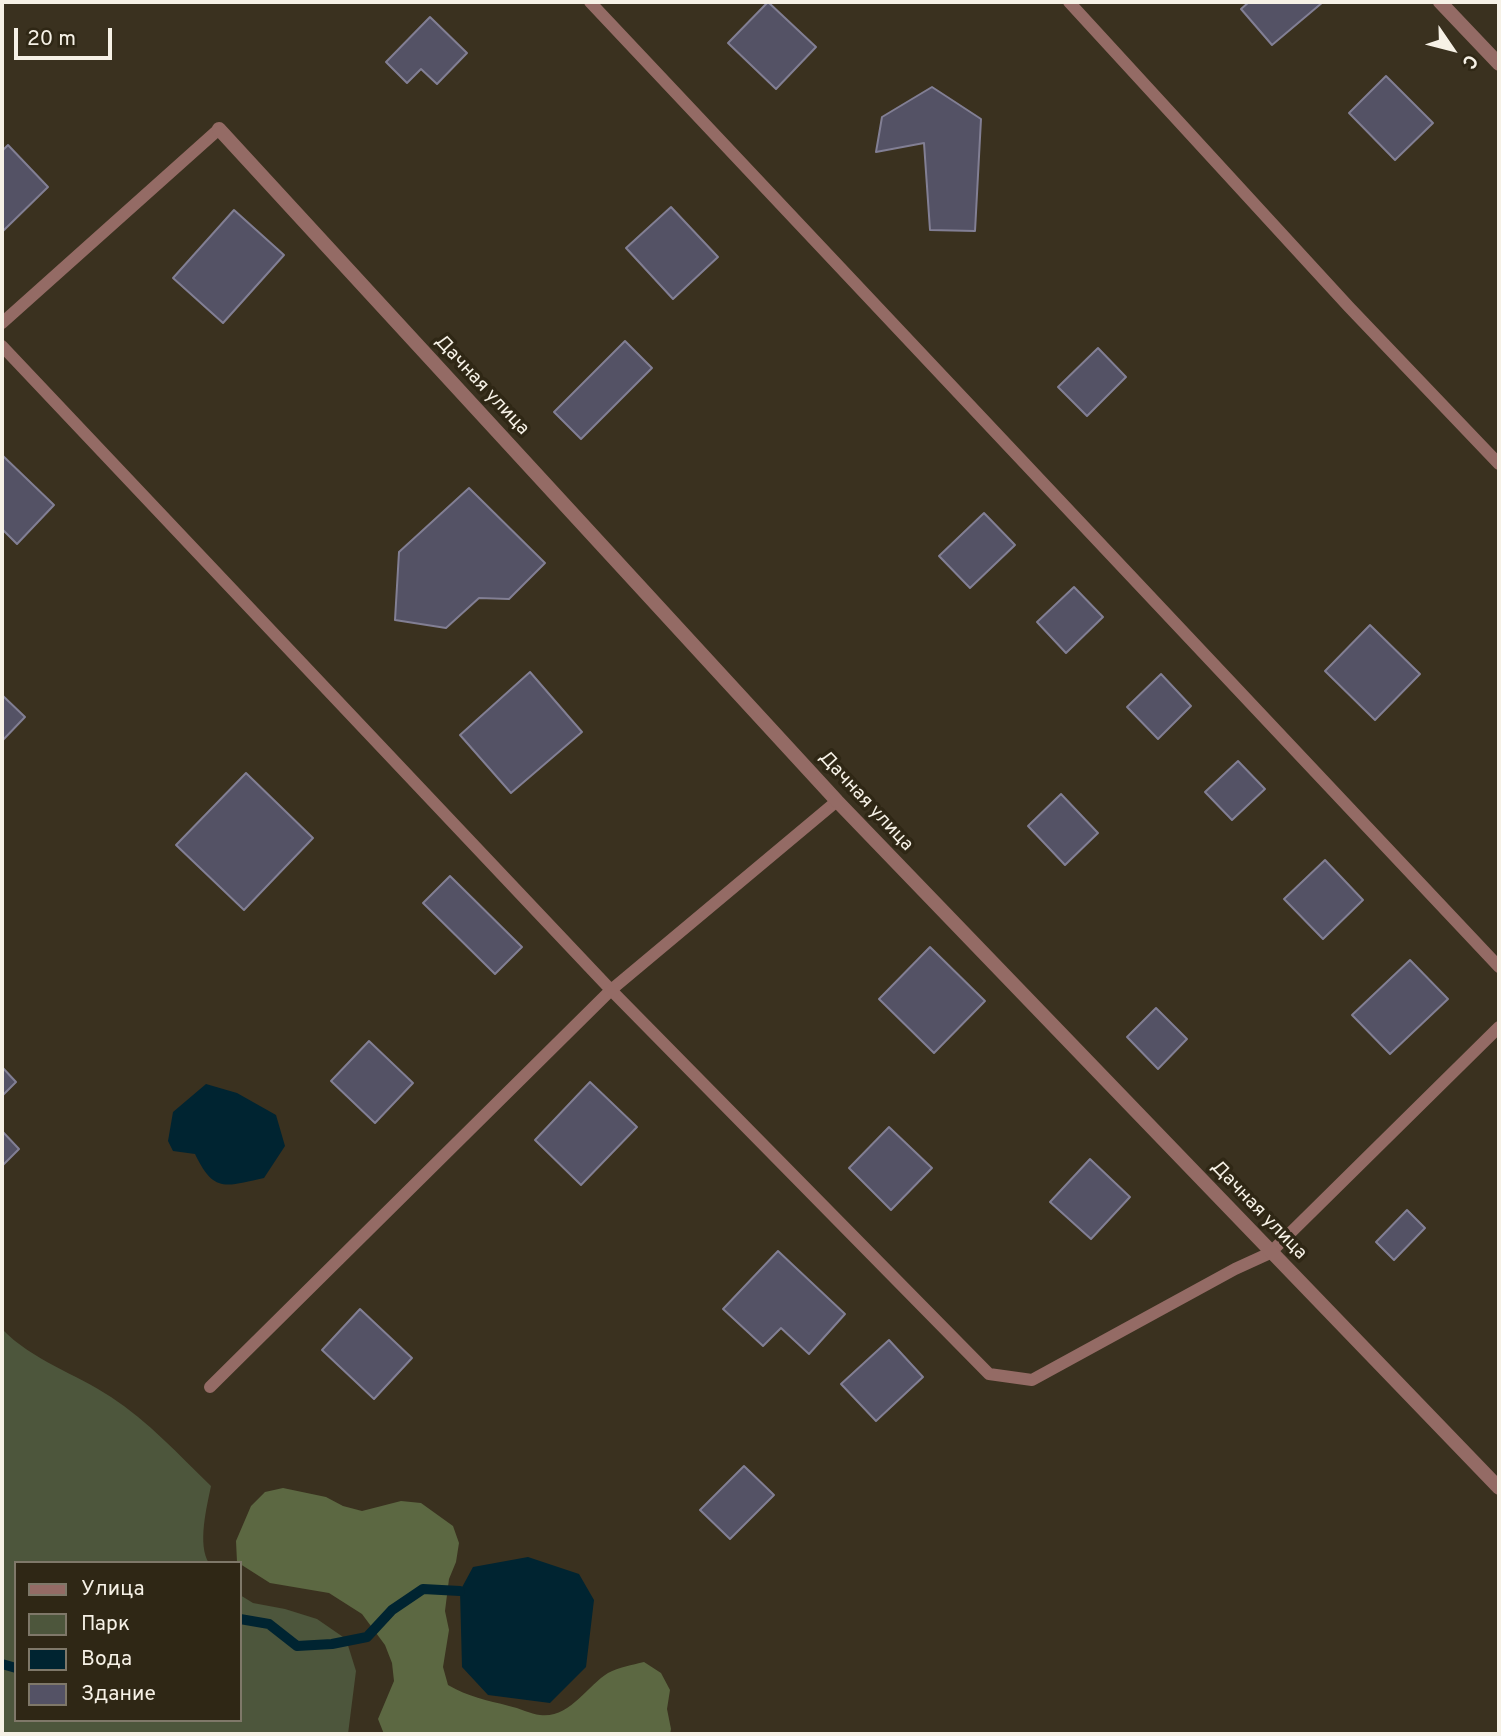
<!DOCTYPE html>
<meta charset="utf-8">
<style>
body{margin:0}
#map{position:relative;width:1501px;height:1736px;overflow:hidden;background:#3a311f;font-family:Overpass,sans-serif}
canvas{display:block}
.frame{position:absolute;inset:0;border:4px solid #f6f1e6;pointer-events:none}
.legend{position:absolute;left:14px;top:1561px;width:228px;height:161px;box-sizing:border-box;background:#2f2715;border:2px solid #7f7869;margin:0;padding:9px 12px;list-style:none;font-size:21px;color:#f6f1e6}
.legend li{display:flex;align-items:center;gap:14px;height:35px}
.legend b{width:35px;border:2px solid #7f7869}
.north{position:absolute;left:1417px;top:14px;width:70px;height:70px;-webkit-text-stroke:5px #2f2715;paint-order:stroke;rotate:125deg;font-size:19px;font-weight:700;line-height:28px;text-align:center;color:#f6f1e6}
.north::after{content:'';display:block;margin:auto;width:24px;height:32px;background:#f6f1e6;clip-path:polygon(50% 0,100% 100%,50% 72%,0 100%)}
.scale{position:absolute;left:14px;top:28px;width:98px;height:32px;box-sizing:border-box;border:4px solid #f6f1e6;border-top:0;padding-left:9px;font-size:21px;line-height:24px;white-space:nowrap;color:#f6f1e6;-webkit-text-stroke:5px #2f2715;paint-order:stroke}
</style>
<div id="map">
<canvas width="1501" height="1736"></canvas>
<div class="frame"></div>
<ul class="legend">
<li><b style="height:9px;background:#946b65"></b>Улица</li>
<li><b style="height:19px;background:#4d563c"></b>Парк</li>
<li><b style="height:19px;background:#002431"></b>Вода</li>
<li><b style="height:19px;background:#545265"></b>Здание</li>
</ul>
<div class="north">С</div>
<div class="scale">20 m</div>
</div>
<script>
const context = document.querySelector('canvas').getContext('2d');
context.lineJoin = 'round';
function paint(path, color) {
  context.fillStyle = color;
  context.fill(path, 'evenodd');
}
function stroke(path, color, width, dash) {
  context.strokeStyle = color;
  context.lineWidth = width;
  context.lineCap = dash ? 'butt' : 'round';
  context.setLineDash(dash || []);
  context.stroke(path);
}
function label(font, color, halo, rows, align = 'center') {
  context.font = font + ' Overpass,sans-serif';
  context.lineWidth = 7;
  context.setLineDash([]);
  context.textBaseline = 'middle';
  context.strokeStyle = halo;
  context.fillStyle = color;
  for (const [text, x, y, turn = 0] of rows) {
    context.save();
    context.translate(x, y);
    context.rotate((+turn || 0) * Math.PI / 180);
    context.textAlign = isNaN(turn) ? turn : align;
    if (halo) context.strokeText(text, 0, 0);
    context.fillText(text, 0, 0);
    context.restore();
  }
}
paint(new Path2D(`
 M 2,1329 C 33,1361 75,1373 111,1397 C 148,1421 179,1455 211,1486 C 207,1506 197,1545 209,1563 L 16,1563 L 16,1720 L 240,1720 L 240,1595 L 253,1603 L 285,1609 L 317,1619 L 346,1639 L 356,1671 L 348,1734 L 2,1734 Z`), '#4d563c');
paint(new Path2D(`
 M 283,1488 L 326,1497 L 343,1506 L 362,1511 L 401,1501 L 421,1503 L 453,1526 L 459,1543 L 456,1562 L 449,1579 L 445,1611 L 449,1630 L 443,1667 L 448,1685 C 468,1697 487,1700 509,1706 C 519,1708 531,1714 540,1715 C 569,1719 587,1686 608,1673 C 619,1667 632,1665 644,1662 L 661,1673 L 670,1690 L 667,1709 L 671,1729 L 670,1734 L 384,1734 L 378,1719 L 394,1681 L 392,1663 L 385,1645 L 362,1614 L 329,1593 L 270,1583 L 237,1562 L 236,1541 L 251,1506 L 265,1492 Z`), '#5c6842');
paint(new Path2D(`
 M 206,1084 L 237,1093 L 276,1115 L 285,1146 L 264,1178 C 226,1186 214,1194 195,1154 L 173,1151 L 168,1141 L 173,1112 Z
 M 528,1557 L 579,1574 L 594,1600 L 586,1667 L 550,1703 L 488,1695 L 462,1667 L 460,1591 L 473,1567 Z`), '#002431');
stroke(new Path2D(`
 M 240,1619 L 269,1624 L 297,1646 L 332,1644 L 367,1637 L 392,1610 L 423,1589 L 460,1591
 M 2,1664 L 16,1668`), '#002431', 10);
const building = new Path2D(`
 M 768,2 L 816,47 L 776,89 L 728,43 Z
 M 1249,2 L 1323,2 L 1272,45 L 1241,9 Z
 M 430,17 L 467,53 L 437,84 L 421,69 L 407,83 L 386,62 Z
 M 1386,76 L 1433,123 L 1395,160 L 1349,113 Z
 M 932,87 L 981,119 L 975,231 L 930,230 L 924,143 L 876,152 L 882,117 Z
 M 8,145 L 48,187 L 2,232 L 2,151 Z
 M 671,207 L 718,257 L 673,299 L 626,248 Z
 M 234,210 L 284,255 L 223,323 L 173,278 Z
 M 625,341 L 652,368 L 581,439 L 554,412 Z
 M 1098,348 L 1126,377 L 1087,416 L 1058,387 Z
 M 2,455 L 54,505 L 17,544 L 2,529 Z
 M 469,488 L 545,563 L 509,599 L 479,598 L 446,628 L 395,620 L 399,552 Z
 M 984,513 L 1015,545 L 970,588 L 939,556 Z
 M 1074,587 L 1103,617 L 1066,653 L 1037,622 Z
 M 1370,625 L 1420,674 L 1375,720 L 1325,671 Z
 M 530,672 L 582,732 L 511,793 L 460,735 Z
 M 1161,674 L 1191,706 L 1158,739 L 1127,707 Z
 M 2,695 L 25,717 L 2,741 Z
 M 1238,761 L 1265,789 L 1232,820 L 1205,792 Z
 M 246,773 L 313,838 L 244,910 L 176,845 Z
 M 1061,794 L 1098,833 L 1065,865 L 1028,826 Z
 M 1325,860 L 1363,900 L 1323,939 L 1284,899 Z
 M 450,876 L 522,947 L 495,974 L 423,903 Z
 M 930,947 L 985,1001 L 934,1053 L 879,999 Z
 M 1410,960 L 1448,999 L 1390,1054 L 1352,1015 Z
 M 1156,1008 L 1187,1039 L 1158,1069 L 1127,1037 Z
 M 369,1041 L 413,1083 L 375,1123 L 331,1081 Z
 M 2,1067 L 16,1082 L 2,1096 Z
 M 590,1082 L 637,1127 L 581,1185 L 535,1140 Z
 M 889,1127 L 932,1168 L 891,1210 L 849,1168 Z
 M 2,1131 L 19,1149 L 2,1166 Z
 M 1090,1159 L 1130,1197 L 1091,1239 L 1050,1202 Z
 M 1407,1210 L 1425,1228 L 1394,1260 L 1376,1242 Z
 M 778,1251 L 845,1314 L 809,1354 L 781,1328 L 763,1346 L 723,1309 Z
 M 360,1309 L 412,1358 L 374,1399 L 322,1350 Z
 M 889,1340 L 923,1377 L 876,1421 L 841,1384 Z
 M 744,1466 L 774,1495 L 730,1539 L 700,1510 Z`);
paint(building, '#545265');
stroke(building, '#827f94', 2);
stroke(new Path2D(`
 M 590,2 L 1499,967
 M 1069,2 L 1349,307 L 1499,464
 M 2,323 L 219,129
 M 2,346 L 611,990 L 989,1374 L 1032,1380 L 1235,1269 L 1270,1253 L 1499,1027
 M 210,1387 L 611,990 L 837,801`), '#946b65', 12);
stroke(new Path2D(`
 M 1440,2 L 1499,64
 M 219,129 L 837,801 L 1499,1488`), '#946b65', 14);
label('19px', '#f6f1e6', '#2f2715', [
 ["Дачная улица",481,386,47],
 ["Дачная улица",865,802,47],
 ["Дачная улица",1258,1211,46]
]);
</script>
